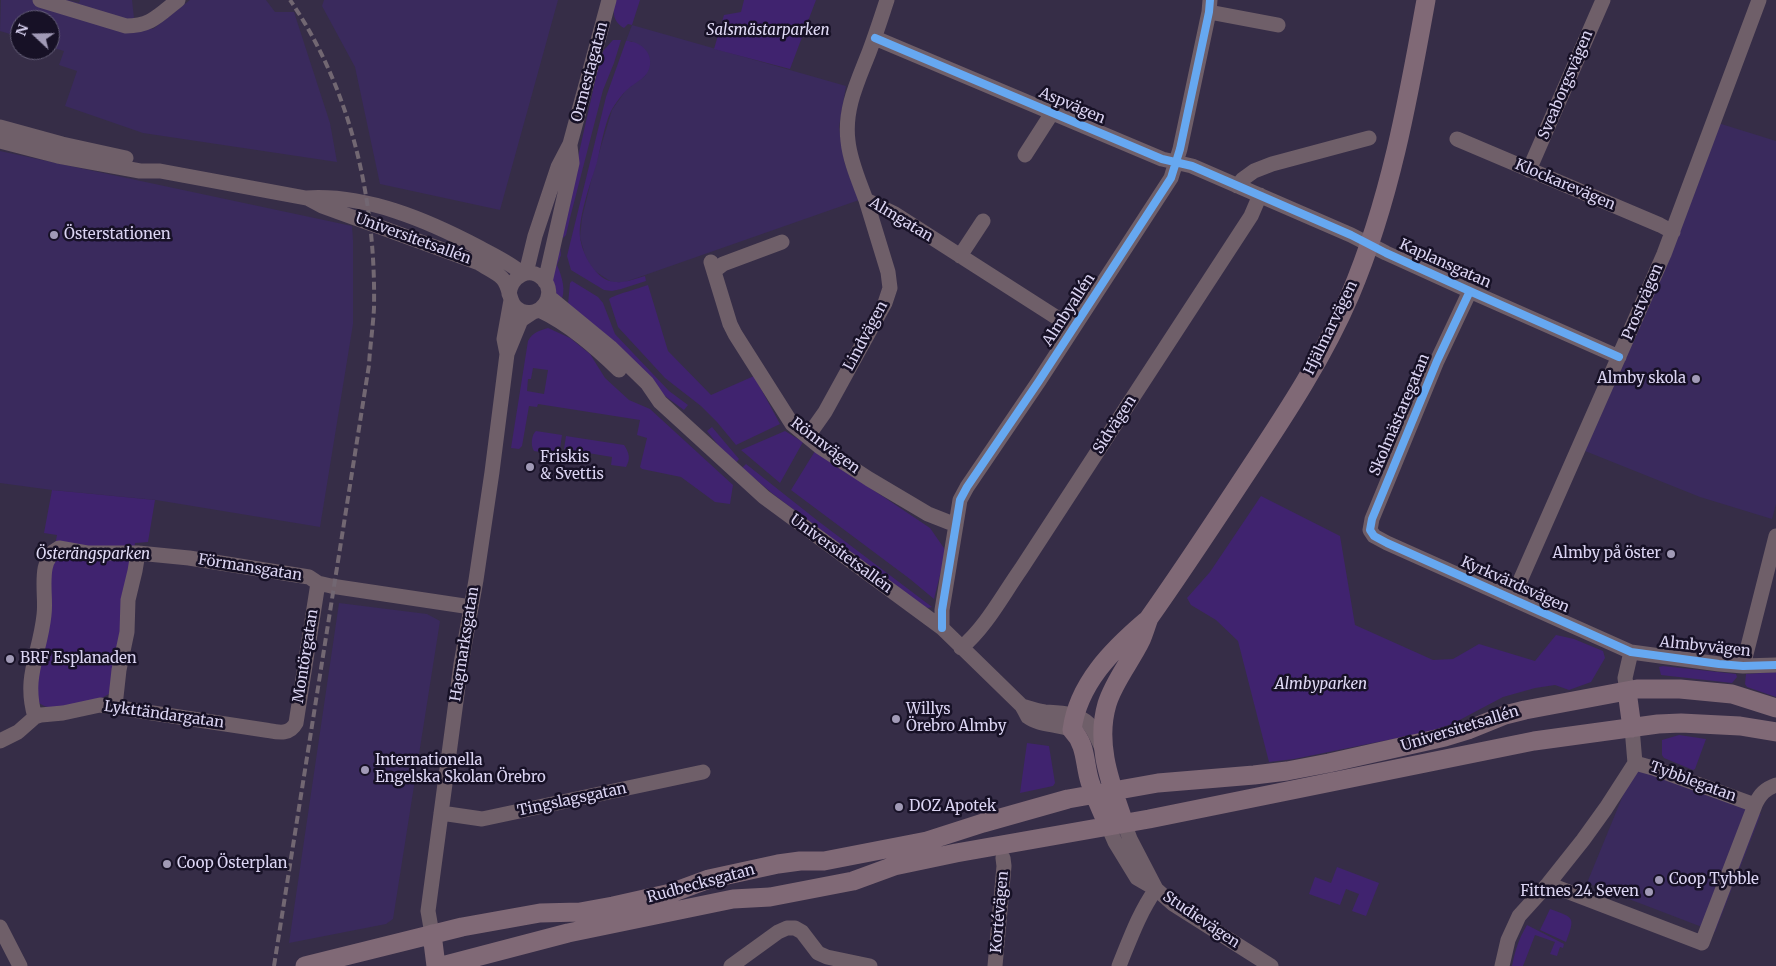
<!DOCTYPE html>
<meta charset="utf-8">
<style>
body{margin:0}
#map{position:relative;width:1776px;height:966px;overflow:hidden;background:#362d47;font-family:Merriweather,serif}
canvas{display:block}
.north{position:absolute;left:10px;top:10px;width:50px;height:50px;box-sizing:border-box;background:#171126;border:1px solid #655f78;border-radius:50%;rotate:291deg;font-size:14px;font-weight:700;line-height:20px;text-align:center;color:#dbd4f2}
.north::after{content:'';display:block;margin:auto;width:18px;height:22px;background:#a19ab6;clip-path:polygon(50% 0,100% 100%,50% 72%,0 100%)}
</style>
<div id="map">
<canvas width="1776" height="966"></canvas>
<div class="north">N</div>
</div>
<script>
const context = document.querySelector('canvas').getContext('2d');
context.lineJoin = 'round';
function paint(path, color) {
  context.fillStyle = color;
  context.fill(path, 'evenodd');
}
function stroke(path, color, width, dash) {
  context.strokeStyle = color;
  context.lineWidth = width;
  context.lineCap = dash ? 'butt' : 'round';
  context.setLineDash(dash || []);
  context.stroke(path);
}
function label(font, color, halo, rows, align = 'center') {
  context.font = font + ' Merriweather,serif';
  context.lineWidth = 5;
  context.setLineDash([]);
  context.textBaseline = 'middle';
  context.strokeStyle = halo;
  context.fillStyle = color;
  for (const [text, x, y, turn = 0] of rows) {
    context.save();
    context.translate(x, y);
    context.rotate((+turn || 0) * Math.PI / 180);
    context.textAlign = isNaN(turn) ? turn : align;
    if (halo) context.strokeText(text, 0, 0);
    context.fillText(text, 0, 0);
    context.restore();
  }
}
paint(new Path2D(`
 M 1,0 L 68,0 L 79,3 L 80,0 L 132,0 L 134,18 L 153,29 L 190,0 L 266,0 L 275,12 L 294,12 L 330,123 L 337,162 L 143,133 L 65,106 L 77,71 L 59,65 L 64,51 L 50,47 L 50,20 L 20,20 L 20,37 L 0,31 Z
 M 324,0 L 558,0 L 500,210 L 380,184 L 355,67 L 322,6 Z
 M 632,25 L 846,86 L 839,127 L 845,164 L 859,200 L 625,282 L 613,283 L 592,269 L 585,255 L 580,237 L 582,218 L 593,173 L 612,110 L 626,90 L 646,75 L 632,41 L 626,41 Z
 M 1718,123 L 1776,141 L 1776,504 L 1772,519 L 1700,497 L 1585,451 Z
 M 0,151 L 352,226 L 353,240 L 353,324 L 320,527 L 156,500 L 52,490 L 0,483 Z
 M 339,603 L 427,614 L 440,621 L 393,919 L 386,924 L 289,943 Z
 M 1635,766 L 1761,814 L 1715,932 L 1587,883 Z`), '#3a2a5d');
paint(new Path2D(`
 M 615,0 L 640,0 L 632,25 L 628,24 L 624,28 C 612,21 613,12 615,0 Z
 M 744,0 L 816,0 L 790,69 L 714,49 L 724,15 L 741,12 Z
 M 613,40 L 621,40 L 614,63 L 603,90 L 570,218 L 566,235 L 563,238 L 560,237 L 601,55 L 604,50 Z
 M 626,41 C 639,41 652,51 650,65 C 648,78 637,81 628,89 C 622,94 615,104 611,111 C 604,126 601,146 597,162 C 591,182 578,217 580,237 C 582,254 596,281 615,282 C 625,283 635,279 645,276 L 646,281 L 621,289 L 612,291 L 604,290 L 571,270 L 567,256 L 606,97 Z
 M 560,245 L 561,255 L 557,265 C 562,277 567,291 560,303 L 552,283 Z
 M 572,281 L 598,297 L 603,303 L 615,334 L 669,391 L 688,405 L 684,410 L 665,396 L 568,304 L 570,283 Z
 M 648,285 L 668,351 L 711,395 L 754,376 L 780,424 L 736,445 L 717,422 L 701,406 L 665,378 L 618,327 L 609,299 C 614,295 640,288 648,285 Z
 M 548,328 L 570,338 L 590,354 L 605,378 L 629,400 L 650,409 L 733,485 L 730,504 L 715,502 L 681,477 L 642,469 L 640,467 L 647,438 L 637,435 L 640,420 L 538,404 L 537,407 L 529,406 L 522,446 L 519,449 L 511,448 L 528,341 C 533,332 539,331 548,328 ZM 533,368 L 548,370 L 544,394 L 527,391 L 528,379 L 531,379 Z
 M 712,427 L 739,459 L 736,463 L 722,450 L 707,431 Z
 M 536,431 L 562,435 L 559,455 L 534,451 C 530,445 532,434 536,431 Z
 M 785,431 L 803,442 L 780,483 L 741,450 Z
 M 566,436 L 624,445 C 629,453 631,458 626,467 L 611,465 L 612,457 L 564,449 Z
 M 815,451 L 930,528 L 946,551 L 934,599 L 910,579 L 791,490 Z
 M 746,464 L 818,521 L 932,607 L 928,608 L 923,607 L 773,494 L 742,468 Z
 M 52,490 L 155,500 L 148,542 L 135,543 L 124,623 L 111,692 C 101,702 63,709 48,707 C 42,706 38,702 34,699 L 49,577 L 57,535 L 44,533 Z
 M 1261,496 L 1340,536 L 1355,625 L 1433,660 L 1453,659 L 1479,644 L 1535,661 L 1556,635 L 1574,639 L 1603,651 L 1605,658 L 1591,682 L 1569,690 L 1555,685 L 1535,688 L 1503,697 L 1452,724 L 1427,732 L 1294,759 L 1269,762 L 1238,641 L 1216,620 L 1191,605 L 1187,598 L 1210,572 Z
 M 1663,666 L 1736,674 L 1737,677 L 1732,683 L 1661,675 L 1659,667 Z
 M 1776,672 L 1776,697 L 1747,687 L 1745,684 L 1746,674 Z
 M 1679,735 L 1706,739 L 1695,769 L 1693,770 L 1664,758 L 1662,755 L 1662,740 Z
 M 1027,743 L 1049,746 L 1055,783 L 1053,786 L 1020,793 Z
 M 1337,867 L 1379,883 L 1366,916 L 1352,911 L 1359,894 L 1346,889 L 1340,905 L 1309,894 L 1315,877 L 1331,883 Z
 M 1550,909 C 1575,918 1575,917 1566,942 L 1540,930 Z
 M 1527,925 L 1564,944 L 1563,948 L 1560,947 L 1557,956 L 1550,954 L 1555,942 L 1535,935 L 1523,966 L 1512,966 C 1515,951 1519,938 1527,925 Z`), '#40236f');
stroke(new Path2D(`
 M 40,0 L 126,26 C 151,26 159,15 178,0
 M 887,0 C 881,18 875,37 868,55 C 857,83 844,110 848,141 C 850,161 859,181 866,200 L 895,214 L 1073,328
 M 1209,12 L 1278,25
 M 875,38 L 1162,159 L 1192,166 L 1351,235 L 1386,253 L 1474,293 L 1619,357
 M 0,127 L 62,144 L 126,158
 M 1457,139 L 1660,225 L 1673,232
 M 0,141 L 58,156 L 140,171 L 160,171 L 306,198 C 366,194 427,220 480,248 C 495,256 510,263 523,274
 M 1025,155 L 1052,113
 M 1529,170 L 1603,0
 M 1237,186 L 1243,179 L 1254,171 L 1272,164 L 1369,138
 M 309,199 L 322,206 L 479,263 C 486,268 496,272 502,278 C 512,288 507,305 521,311 C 541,319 558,294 543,279 C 529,265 511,277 509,294
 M 960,256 L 983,221
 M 711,262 L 730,324 L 735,334 L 792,424 L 820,447 L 869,479 L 928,514 L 956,525
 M 714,271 L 723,264 L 782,242
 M 526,273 L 535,236 L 558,167 L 570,144 L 609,0
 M 545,282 L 572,163 L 570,146
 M 1470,291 L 1437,361 L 1372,519 L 1370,530 L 1374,536 L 1387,543 L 1631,652 L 1719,664 L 1743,666 L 1776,665
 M 548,296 L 610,347 L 647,383 L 660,402 L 764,497 L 942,628 L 1022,706 C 1024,709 1026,714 1028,717 C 1038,725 1060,724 1072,730
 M 539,310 C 569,324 595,347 619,370
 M 507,354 L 521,320 L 533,312
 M 808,436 L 825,412 L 885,303 L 890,288 L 888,272 L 866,200
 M 1512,599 L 1664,254 L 1759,0
 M 942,628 L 942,610 L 960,500 L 967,487 L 1039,381 L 1171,178 L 1180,149 L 1209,12 L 1210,0
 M 961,648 C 986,627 1002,596 1021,569 L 1251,216 L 1260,195
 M 1743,666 L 1776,536
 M 1627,691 L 1625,678 L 1631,652
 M 115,706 L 119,670 L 127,632 L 128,600 L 135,571 L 138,553
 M 1022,706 C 1029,708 1037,711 1045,712 C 1059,713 1078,713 1089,724 C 1095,731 1098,740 1102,748
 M 35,717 C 23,677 40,654 44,615 C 47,595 36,560 59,548 L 87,553 L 138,553 L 189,558 L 309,577 L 318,583 L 331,586 L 471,607
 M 1632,728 L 1635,763
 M 0,741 L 18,732 L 35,717 L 41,715 L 63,713 L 100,705 L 265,730 C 277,732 289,736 296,723 L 318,583
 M 1635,763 L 1653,768 L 1755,805
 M 441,813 L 482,819 L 703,772
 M 1124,823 L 1130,839 L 1156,889
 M 1108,826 L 1115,842 L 1137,878 L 1156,889 L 1173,904 L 1271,966
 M 1548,884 L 1702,943 L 1755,805 C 1760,794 1765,789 1776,785
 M 0,927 L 20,966
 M 432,934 L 428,911 L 461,664 L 476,580 L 492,472 L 507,354 L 504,339 L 511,300
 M 731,966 L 778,932 L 787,928 L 795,928 L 802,932 L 818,953 L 827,957 L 870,966
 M 995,966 L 1004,866 L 1003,858
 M 1119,966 C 1130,939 1139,913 1156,889
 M 1502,966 L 1508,940 L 1519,916 L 1548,884 L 1583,840 L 1606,808 L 1635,763`), '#6f5f69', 15);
stroke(new Path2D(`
 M 1627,691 L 1632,728
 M 1072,730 C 1078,684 1112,650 1146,621
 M 1072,730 C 1087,745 1084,764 1090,782 C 1095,797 1102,811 1108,826
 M 1124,823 C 1111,784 1095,745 1107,704 C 1114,681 1131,661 1141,640 C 1144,633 1146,626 1149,618 C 1183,570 1215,521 1248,471 C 1285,415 1323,358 1350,295 C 1390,201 1408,100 1426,0
 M 432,934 L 436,966
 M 305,966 L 462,927 L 540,913 L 580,912 L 613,906 L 671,893 L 709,879 L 778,864 L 800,861 L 824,861 L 927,841 L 983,823 L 1068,799 L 1158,783 L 1254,775 L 1287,771 L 1329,763 L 1445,737 L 1468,730 L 1505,715 L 1525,710 L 1637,689 L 1680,689 L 1732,694 L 1776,708
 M 442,966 L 568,933 L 733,899 L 770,897 L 853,881 L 894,866 L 956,853 L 1149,819 L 1534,741 L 1658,724 L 1681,723 L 1740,726 L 1776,732`), '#806976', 19);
stroke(new Path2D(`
 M 274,966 L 369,365 C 370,346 373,327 374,308 C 376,200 351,89 290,0`), '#726772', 4, [8, 4]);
stroke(new Path2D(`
 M 875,38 L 1162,159 L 1192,166 L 1351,235 L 1386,253 L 1474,293 L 1619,357
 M 1470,291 L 1437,361 L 1372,519 L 1370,530 L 1374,536 L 1387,543 L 1631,652 L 1719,664 L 1743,666 L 1776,665
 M 942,628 L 942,610 L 960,500 L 967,487 L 1039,381 L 1171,178 L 1180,149 L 1209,12 L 1210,0`), '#66a8f1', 8);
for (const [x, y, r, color] of [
 [54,235,5,"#a19ab6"],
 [1696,379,5,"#a19ab6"],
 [530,467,5,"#a19ab6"],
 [1671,554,5,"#a19ab6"],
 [10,659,5,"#a19ab6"],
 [896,719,5,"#a19ab6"],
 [365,770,5,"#a19ab6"],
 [899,807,5,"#a19ab6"],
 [167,864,5,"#a19ab6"],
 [1659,880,5,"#a19ab6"],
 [1649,892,5,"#a19ab6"]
]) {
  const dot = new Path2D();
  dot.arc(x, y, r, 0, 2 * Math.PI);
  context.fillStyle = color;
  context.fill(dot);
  stroke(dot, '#171126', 2);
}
label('italic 15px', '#e1dbf6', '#171126', [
 ["Salsmästarparken",768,31],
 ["Österängsparken",93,555],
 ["Almbyparken",1321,685]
]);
label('15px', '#dbd4f2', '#171126', [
 ["Ormestagatan",590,72,-75],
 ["Sveaborgsvägen",1566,85,-67],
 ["Aspvägen",1072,106,23],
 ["Klockarevägen",1565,185,23],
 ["Almgatan",901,220,31],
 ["Universitetsallén",413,239,20],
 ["Kaplansgatan",1445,264,24],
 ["Prostvägen",1643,302,-67],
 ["Almbyallén",1069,310,-57],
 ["Hjälmarvägen",1331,328,-64],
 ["Lindvägen",866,336,-62],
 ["Skolmästaregatan",1400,415,-67],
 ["Sidvägen",1115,425,-57],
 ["Rönnvägen",825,446,37],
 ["Universitetsallén",841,554,36],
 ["Förmansgatan",250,568,9],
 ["Kyrkvärdsvägen",1515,585,24],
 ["Hagmarksgatan",465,644,-81],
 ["Almbyvägen",1705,647,6],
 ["Montörgatan",306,656,-81],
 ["Lykttändargatan",164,715,8],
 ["Universitetsallén",1460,729,-17],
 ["Tybblegatan",1693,782,20],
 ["Tingslagsgatan",572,800,-12],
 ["Rudbecksgatan",701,884,-15],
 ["Kortévägen",1000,912,-85],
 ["Studievägen",1201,920,34]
]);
label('15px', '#dbd4f2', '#171126', [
 ["Österstationen",64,235],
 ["Almby skola",1686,379,"right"],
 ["Friskis",540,458],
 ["& Svettis",540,475],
 ["Almby på öster",1661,554,"right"],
 ["BRF Esplanaden",20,659],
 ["Willys",906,710],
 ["Örebro Almby",906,727],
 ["Internationella",375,761],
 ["Engelska Skolan Örebro",375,778],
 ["DOZ Apotek",909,807],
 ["Coop Österplan",177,864],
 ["Coop Tybble",1669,880],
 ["Fittnes 24 Seven",1639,892,"right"]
], 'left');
</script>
